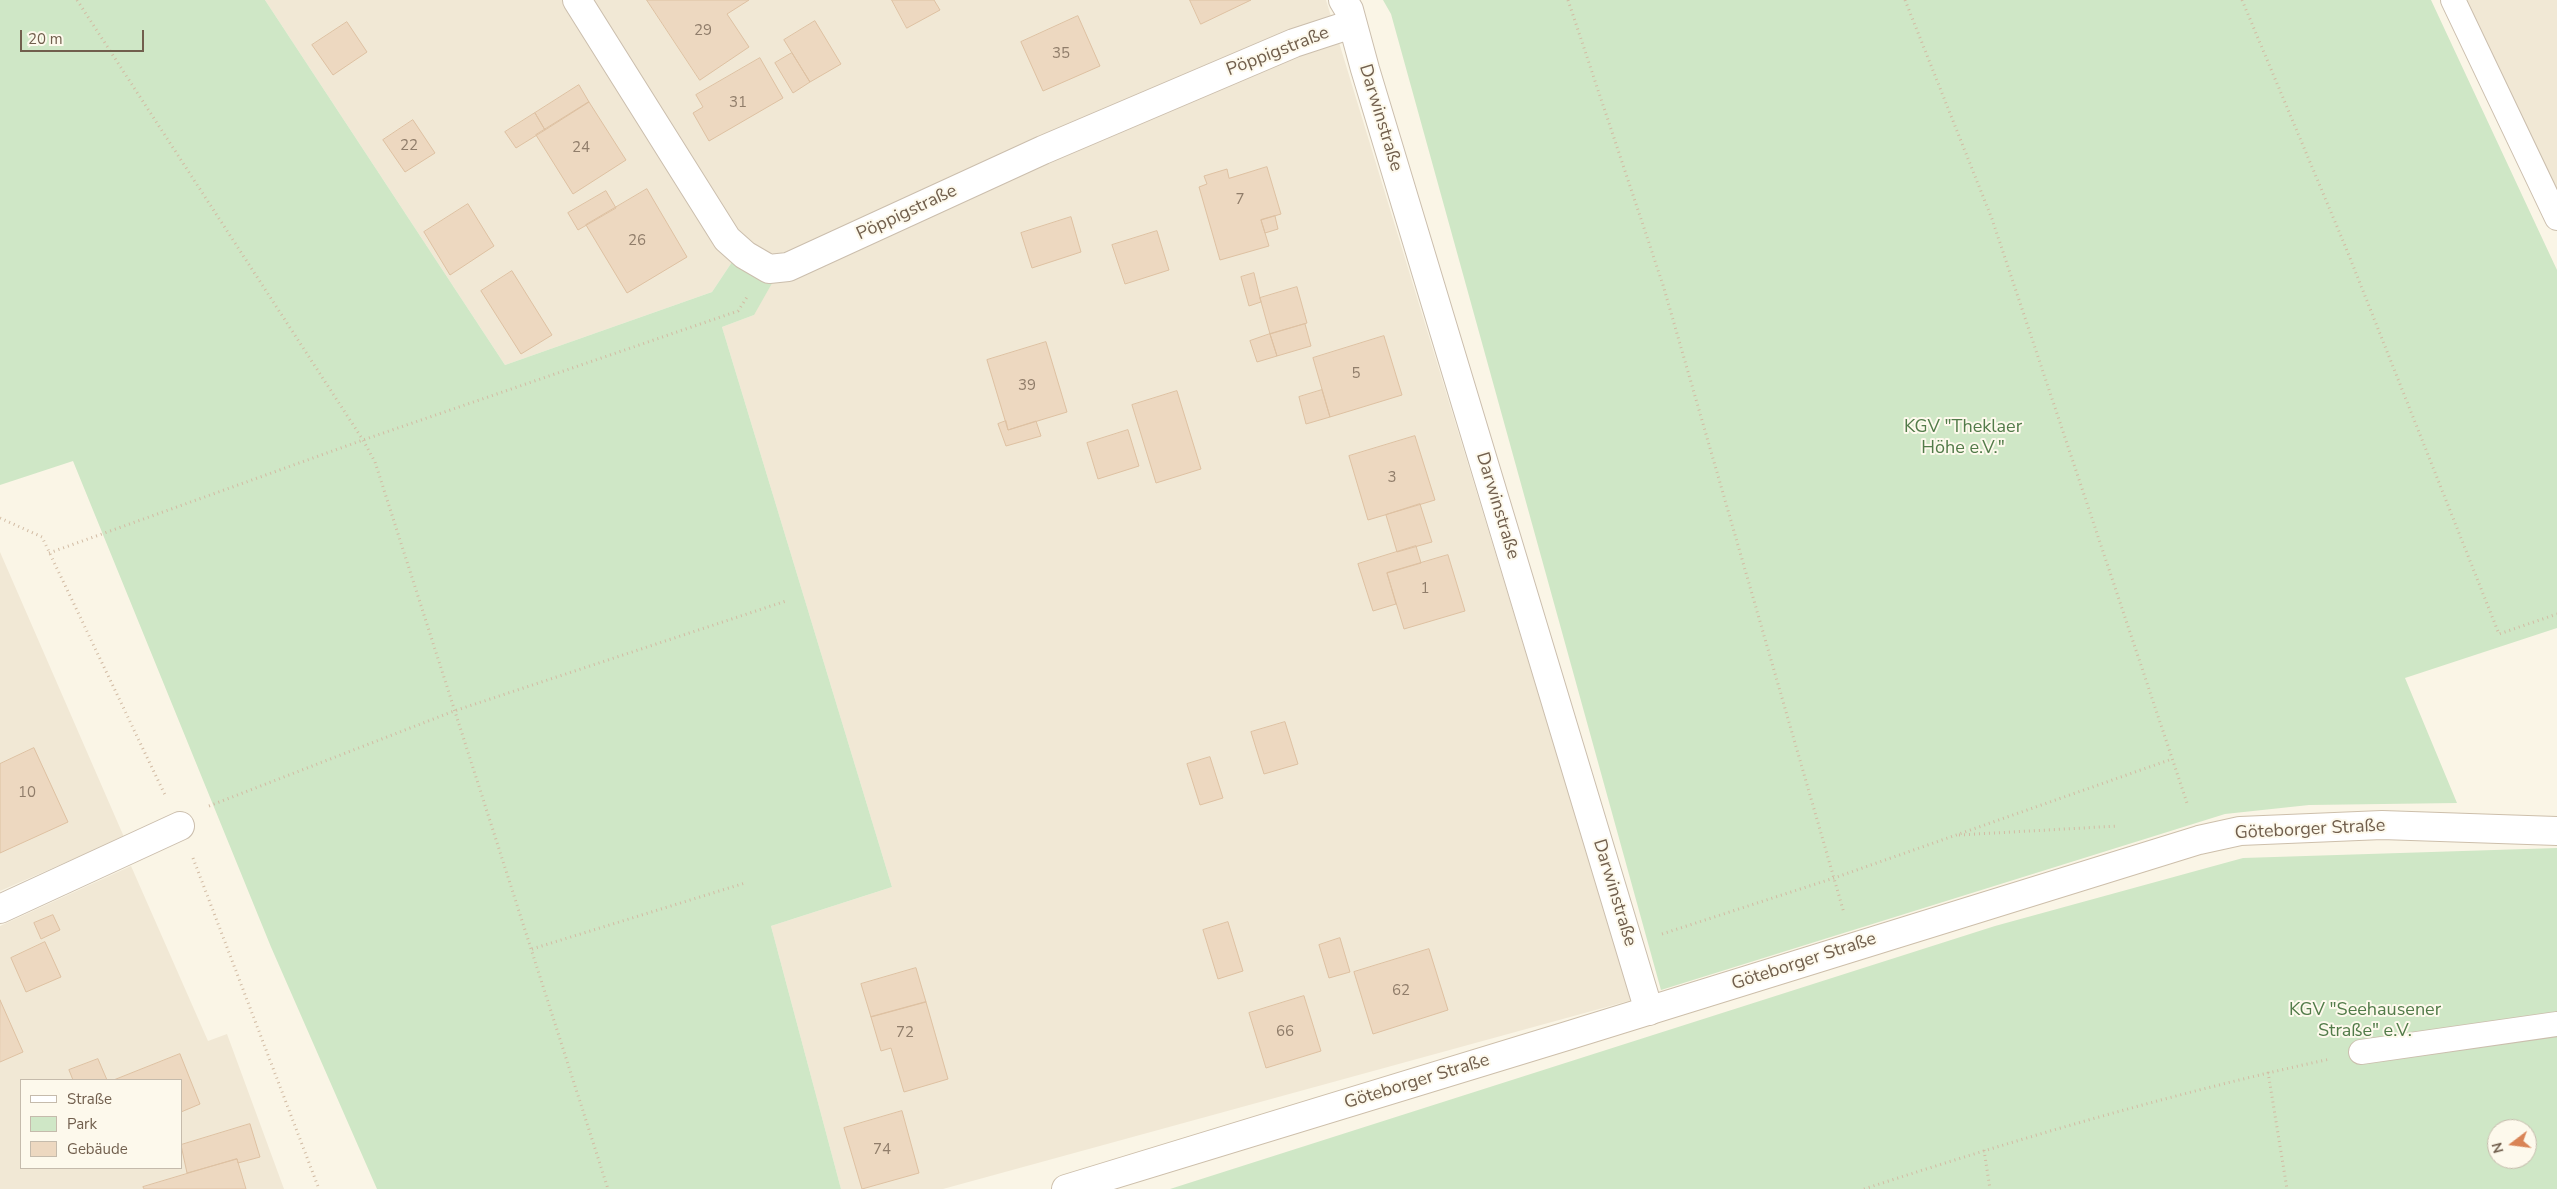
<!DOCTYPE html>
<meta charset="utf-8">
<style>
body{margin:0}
#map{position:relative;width:2557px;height:1189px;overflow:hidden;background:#faf5e6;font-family:"Nunito Sans",sans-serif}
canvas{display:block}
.legend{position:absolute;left:20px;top:1079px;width:162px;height:90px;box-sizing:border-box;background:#fdf9ec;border:1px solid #c5bbac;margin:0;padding:6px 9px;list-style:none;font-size:15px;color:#715f4d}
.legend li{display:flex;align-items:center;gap:10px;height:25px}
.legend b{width:25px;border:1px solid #c5bbac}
.north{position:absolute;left:2487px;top:1119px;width:50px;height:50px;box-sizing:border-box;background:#fdf9ec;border:1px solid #c5bbac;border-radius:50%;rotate:255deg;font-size:14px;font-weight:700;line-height:20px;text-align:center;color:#715f4d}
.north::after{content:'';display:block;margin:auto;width:18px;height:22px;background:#d98456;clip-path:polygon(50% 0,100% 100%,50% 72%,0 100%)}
.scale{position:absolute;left:20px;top:30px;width:124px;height:22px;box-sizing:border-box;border:2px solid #715f4d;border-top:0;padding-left:6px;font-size:15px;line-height:18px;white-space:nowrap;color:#715f4d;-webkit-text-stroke:4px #fdf9ec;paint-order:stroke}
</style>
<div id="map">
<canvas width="2557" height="1189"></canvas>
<ul class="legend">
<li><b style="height:6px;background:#fff"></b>Straße</li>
<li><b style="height:14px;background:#cfe7c6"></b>Park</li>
<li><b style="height:14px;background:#edd8c0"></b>Gebäude</li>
</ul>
<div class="north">N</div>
<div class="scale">20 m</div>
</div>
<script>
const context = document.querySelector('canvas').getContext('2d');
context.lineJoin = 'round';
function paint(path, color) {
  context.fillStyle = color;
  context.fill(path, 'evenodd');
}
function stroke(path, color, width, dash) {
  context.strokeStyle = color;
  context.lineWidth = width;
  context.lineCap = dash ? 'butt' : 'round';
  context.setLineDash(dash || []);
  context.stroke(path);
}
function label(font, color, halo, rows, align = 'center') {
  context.font = font + ' "Nunito Sans",sans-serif';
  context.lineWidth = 4;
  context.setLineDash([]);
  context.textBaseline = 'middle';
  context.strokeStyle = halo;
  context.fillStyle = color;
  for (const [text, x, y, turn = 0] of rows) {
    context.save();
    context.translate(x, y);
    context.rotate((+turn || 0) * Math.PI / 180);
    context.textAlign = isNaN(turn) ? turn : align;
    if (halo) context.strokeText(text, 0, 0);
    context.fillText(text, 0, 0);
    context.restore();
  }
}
paint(new Path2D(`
 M 265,0 L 1326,0 L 1632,1000 L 943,1189 L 841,1189 L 771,926 L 892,887 L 722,327 L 754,315 L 732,262 L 712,292 L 505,365 Z
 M 2453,0 L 2557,0 L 2557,218 Z
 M 0,552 L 124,837 L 0,891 Z
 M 131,866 L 208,1041 L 227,1034 L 284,1189 L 0,1189 L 0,926 ZM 21,1080 L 181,1080 L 181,1168 L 21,1168 Z`), '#f1e8d5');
paint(new Path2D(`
 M 0,0 L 265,0 L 505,365 L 712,292 L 732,262 L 775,278 L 754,315 L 722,327 L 892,887 L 771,926 L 841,1189 L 377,1189 L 271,947 L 73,461 L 0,485 Z
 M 1383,0 L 2431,0 L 2557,270 L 2557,628 L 2405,678 L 2457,803 L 2309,805 L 2225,814 L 1661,990 L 1391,14 Z
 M 2557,848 L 2557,1189 L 1170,1189 L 1995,926 L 2243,858 ZM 2497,1129 L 2527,1129 L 2527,1159 L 2497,1159 Z`), '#cfe7c6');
const building = new Path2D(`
 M 647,0 L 749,0 L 727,14 L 749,47 L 700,80 Z
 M 892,0 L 934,0 L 940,10 L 907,28 Z
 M 1190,0 L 1251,0 L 1201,24 Z
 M 1078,16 L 1100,66 L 1043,91 L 1021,42 Z
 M 815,21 L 841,64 L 810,82 L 784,40 Z
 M 347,22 L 367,52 L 333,75 L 312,45 Z
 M 792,53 L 810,82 L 793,93 L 775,63 Z
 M 760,58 L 783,98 L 709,141 L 693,113 L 703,107 L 696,95 Z
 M 579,85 L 589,102 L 545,130 L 535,113 Z
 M 589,102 L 626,160 L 573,194 L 536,135 Z
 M 535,113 L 545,130 L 516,148 L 505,132 Z
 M 413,120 L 435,153 L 405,172 L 383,140 Z
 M 1267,167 L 1281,214 L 1261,220 L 1269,246 L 1220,260 L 1199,187 L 1207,184 L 1204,176 L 1227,169 L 1229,178 Z
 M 647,189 L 687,257 L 627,293 L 586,225 Z
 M 606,191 L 616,208 L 578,230 L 568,213 Z
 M 468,204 L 494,246 L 450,275 L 424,232 Z
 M 1275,216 L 1278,229 L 1265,233 L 1261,220 Z
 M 1071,217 L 1081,252 L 1032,268 L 1021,233 Z
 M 1157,231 L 1169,270 L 1125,284 L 1112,245 Z
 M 512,271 L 552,335 L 521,354 L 481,291 Z
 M 1254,273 L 1261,302 L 1249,306 L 1241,277 Z
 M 1297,287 L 1307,323 L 1270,334 L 1260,298 Z
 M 1305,324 L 1311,346 L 1277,356 L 1270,334 Z
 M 1270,334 L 1277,356 L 1257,362 L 1250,341 Z
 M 1384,336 L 1402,395 L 1330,417 L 1313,358 Z
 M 1046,342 L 1067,412 L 1008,430 L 987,360 Z
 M 1322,390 L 1330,417 L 1306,424 L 1299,397 Z
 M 1177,391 L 1201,469 L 1156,483 L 1132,405 Z
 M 1006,421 L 1008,430 L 1036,421 L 1041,436 L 1006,446 L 998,424 Z
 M 1128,430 L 1139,466 L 1098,479 L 1087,443 Z
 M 1415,436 L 1435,500 L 1368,520 L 1349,456 Z
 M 1420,504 L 1432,542 L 1397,552 L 1386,515 Z
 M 1416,546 L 1421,563 L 1387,573 L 1396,604 L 1373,611 L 1358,564 Z
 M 1448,555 L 1465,611 L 1404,629 L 1387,573 Z
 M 1285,722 L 1298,764 L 1264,774 L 1251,732 Z
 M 34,748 L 68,822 L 0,853 L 0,764 Z
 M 1210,757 L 1223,798 L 1200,805 L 1187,764 Z
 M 53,915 L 60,930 L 41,939 L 34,923 Z
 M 1228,922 L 1243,971 L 1218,979 L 1203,930 Z
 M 1340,938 L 1350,972 L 1329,978 L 1319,945 Z
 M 45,942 L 61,977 L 26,992 L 11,958 Z
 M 1429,949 L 1448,1010 L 1373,1034 L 1354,972 Z
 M 916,968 L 926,1002 L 871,1017 L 861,984 Z
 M 1304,996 L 1321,1051 L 1266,1068 L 1249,1013 Z
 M 0,1000 L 23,1052 L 0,1062 Z
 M 926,1002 L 948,1079 L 904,1092 L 891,1048 L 881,1051 L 871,1017 Z
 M 180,1054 L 200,1104 L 181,1112 L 181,1080 L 114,1080 Z
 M 98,1059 L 107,1080 L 73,1080 L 69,1070 Z
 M 902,1111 L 919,1173 L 862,1189 L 844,1128 Z
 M 250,1124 L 260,1157 L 238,1163 L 237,1159 L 187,1173 L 181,1145 Z
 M 237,1159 L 246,1189 L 144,1189 L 143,1187 Z`);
paint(building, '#edd8c0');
stroke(building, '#dec1a2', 1);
const lane = new Path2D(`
 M 2453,0 L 2557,218
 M 2361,1052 L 2557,1024`);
const street = new Path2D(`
 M 577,0 L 727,239 L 745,255 L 769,269 L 788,267 L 1043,150 L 1294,43 L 1352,24
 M 1343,0 L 1349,10 L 1365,69 L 1649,1011
 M 0,909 L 180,826`);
const secondary = new Path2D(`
 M 1066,1189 C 1444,1074 1822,958 2199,840 L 2240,831 L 2382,825 L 2557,831`);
stroke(lane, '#cbbead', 26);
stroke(street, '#cbbead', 30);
stroke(secondary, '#cdbfab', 30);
stroke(new Path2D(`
 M 77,0 L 363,440 L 375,462 L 608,1189
 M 1568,0 L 1663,285 L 1844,913
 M 1905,0 L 1992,219 L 2188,806
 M 2242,0 L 2346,248 L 2499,634 L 2557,614
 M 0,518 L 42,537 L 165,795
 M 49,553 L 363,440 L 738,311 L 747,297
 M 209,806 L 454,711 L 786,601
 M 1959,835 L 2118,826
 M 193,858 L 319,1189
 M 1662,934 L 1834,878 L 2172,759
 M 532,949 L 745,883
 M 2268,1072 L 2287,1189
 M 1984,1150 L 1990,1189
 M 1864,1189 C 2017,1139 2173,1093 2330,1059`), '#d2bba3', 3, [1, 4]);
stroke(lane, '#fff', 24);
stroke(street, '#fff', 28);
stroke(secondary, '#fff', 28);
label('15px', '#907d6a', null, [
 ["29",703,31],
 ["35",1061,54],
 ["31",738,103],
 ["22",409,146],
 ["24",581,148],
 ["7",1240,200],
 ["26",637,241],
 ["5",1356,374],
 ["39",1027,386],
 ["3",1392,478],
 ["1",1425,589],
 ["10",27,793],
 ["62",1401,991],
 ["66",1285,1032],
 ["72",905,1033],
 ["74",882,1150]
]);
label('18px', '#715f4d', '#fdf9ec', [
 ["Pöppigstraße",1278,52,-21],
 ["Darwinstraße",1380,118,73],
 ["Pöppigstraße",907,213,-25],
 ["Darwinstraße",1497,506,73],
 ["Göteborger Straße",2310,830,-3],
 ["Darwinstraße",1614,893,73],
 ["Göteborger Straße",1804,962,-18],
 ["Göteborger Straße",1417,1082,-17]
]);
label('18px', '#527b49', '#fdf9ec', [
 ["KGV \"Theklaer",1963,428],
 ["Höhe e.V.\"",1963,449],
 ["KGV \"Seehausener",2365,1011],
 ["Straße\" e.V.",2365,1032]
]);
</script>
